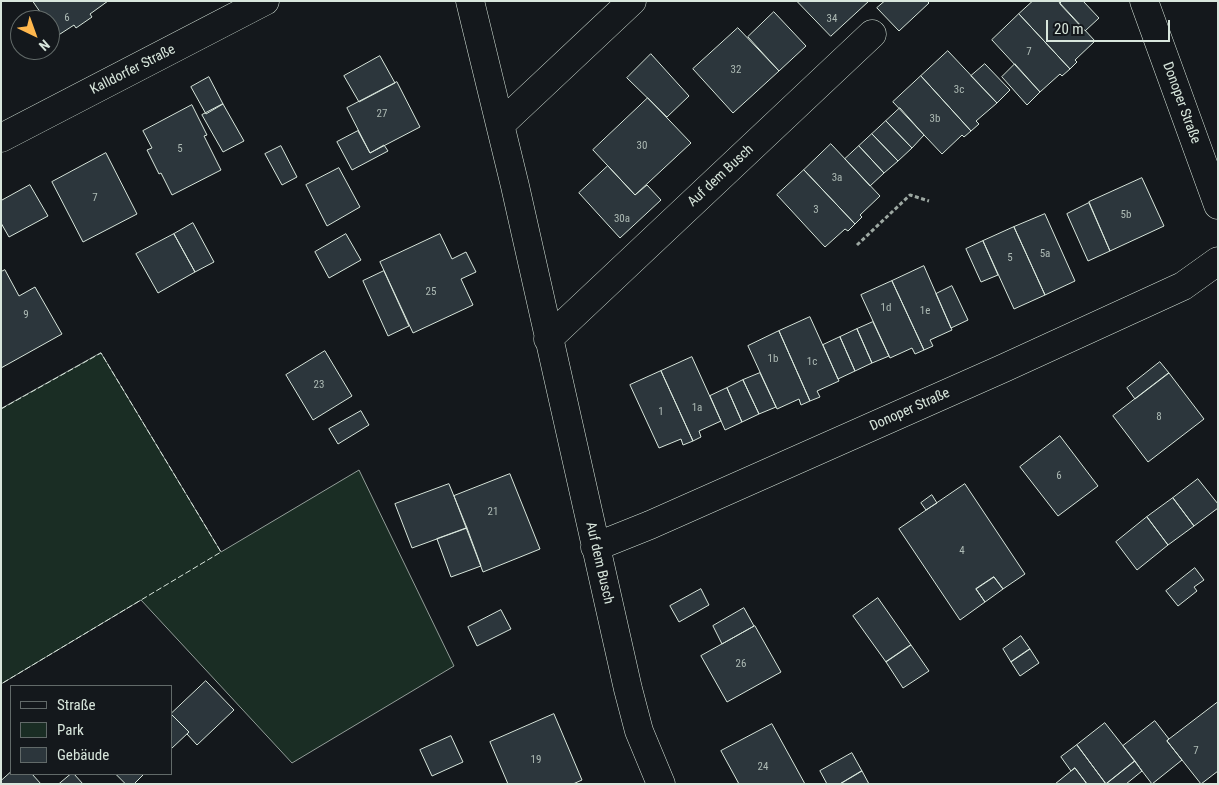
<!DOCTYPE html>
<meta charset="utf-8">
<style>
body{margin:0}
#map{position:relative;width:1219px;height:785px;overflow:hidden;background:#14181c;font-family:"Roboto Condensed",sans-serif}
canvas{display:block}
.frame{position:absolute;inset:0;border:2px solid #d8e6dc;pointer-events:none}
.legend{position:absolute;left:10px;top:685px;width:162px;height:90px;box-sizing:border-box;background:#14181c;border:1px solid #626a69;margin:0;padding:6px 9px;list-style:none;font-size:15px;color:#d8e6dc}
.legend li{display:flex;align-items:center;gap:10px;height:25px}
.legend b{width:25px;border:1px solid #626a69}
.north{position:absolute;left:10px;top:10px;width:50px;height:50px;box-sizing:border-box;background:#14181c;border:1px solid #626a69;border-radius:50%;rotate:138deg;font-size:14px;font-weight:700;line-height:20px;text-align:center;color:#d8e6dc}
.north::after{content:'';display:block;margin:auto;width:18px;height:22px;background:#ffb74d;clip-path:polygon(50% 0,100% 100%,50% 72%,0 100%)}
.scale{position:absolute;left:1046px;top:20px;width:124px;height:22px;box-sizing:border-box;border:2px solid #d8e6dc;border-top:0;padding-left:6px;font-size:15px;line-height:18px;white-space:nowrap;color:#d8e6dc;-webkit-text-stroke:4px #14181c;paint-order:stroke}
</style>
<div id="map">
<canvas width="1219" height="785"></canvas>
<div class="frame"></div>
<ul class="legend">
<li><b style="height:6px;background:#14181c"></b>Straße</li>
<li><b style="height:14px;background:#1a2d24"></b>Park</li>
<li><b style="height:14px;background:#2c363c"></b>Gebäude</li>
</ul>
<div class="north">N</div>
<div class="scale">20 m</div>
</div>
<script>
const context = document.querySelector('canvas').getContext('2d');
context.lineJoin = 'round';
function paint(path, color) {
  context.fillStyle = color;
  context.fill(path, 'evenodd');
}
function stroke(path, color, width, dash) {
  context.strokeStyle = color;
  context.lineWidth = width;
  context.lineCap = dash ? 'butt' : 'round';
  context.setLineDash(dash || []);
  context.stroke(path);
}
function label(font, color, halo, rows, align = 'center') {
  context.font = font + ' "Roboto Condensed",sans-serif';
  context.lineWidth = 4;
  context.setLineDash([]);
  context.textBaseline = 'middle';
  context.strokeStyle = halo;
  context.fillStyle = color;
  for (const [text, x, y, turn = 0] of rows) {
    context.save();
    context.translate(x, y);
    context.rotate((+turn || 0) * Math.PI / 180);
    context.textAlign = isNaN(turn) ? turn : align;
    if (halo) context.strokeText(text, 0, 0);
    context.fillText(text, 0, 0);
    context.restore();
  }
}
const green = new Path2D(`
 M 101,353 L 221,552 L 359,470 L 454,666 L 292,763 L 141,600 L 1,684 L 1,409 Z`);
paint(green, '#1a2d24');
stroke(green, '#939e99', 1);
const building = new Path2D(`
 M 33,1 L 108,1 L 90,14 L 92,17 L 76,28 L 74,25 L 57,36 L 50,26 L 50,20 L 46,20 Z
 M 797,1 L 869,1 L 831,36 Z
 M 885,1 L 927,1 L 929,3 L 899,31 L 877,8 Z
 M 1033,1 L 1058,1 L 1095,41 L 1075,60 L 1077,62 L 1070,69 L 1019,14 Z
 M 1062,1 L 1083,1 L 1099,18 L 1085,31 L 1060,4 Z
 M 774,12 L 806,46 L 779,71 L 748,37 Z
 M 1019,14 L 1070,69 L 1062,76 L 1060,74 L 1040,92 L 992,40 Z
 M 738,28 L 779,71 L 733,113 L 693,69 Z
 M 948,51 L 997,103 L 976,121 L 979,124 L 971,131 L 921,76 Z
 M 651,54 L 689,96 L 667,117 L 627,78 Z
 M 380,56 L 395,83 L 359,102 L 344,76 Z
 M 985,64 L 1010,90 L 997,103 L 971,76 Z
 M 1015,64 L 1040,92 L 1027,105 L 1002,77 Z
 M 921,76 L 971,131 L 964,137 L 962,135 L 942,154 L 893,102 Z
 M 209,77 L 223,104 L 206,114 L 191,87 Z
 M 397,82 L 420,127 L 370,153 L 347,108 Z
 M 648,98 L 691,143 L 635,195 L 593,150 Z
 M 223,104 L 244,141 L 223,152 L 202,115 Z
 M 192,105 L 207,135 L 204,136 L 221,170 L 172,195 L 161,173 L 159,174 L 147,150 L 152,148 L 143,131 Z
 M 900,108 L 924,135 L 912,148 L 886,121 Z
 M 886,121 L 912,148 L 898,161 L 872,134 Z
 M 358,131 L 370,153 L 384,145 L 388,151 L 352,170 L 337,142 Z
 M 872,134 L 898,161 L 884,173 L 859,146 Z
 M 831,144 L 880,196 L 860,215 L 862,217 L 855,224 L 804,170 Z
 M 281,146 L 297,177 L 282,185 L 265,154 Z
 M 859,146 L 884,173 L 870,186 L 845,159 Z
 M 106,153 L 137,214 L 83,242 L 52,182 Z
 M 608,166 L 635,195 L 647,185 L 661,200 L 620,238 L 579,193 Z
 M 339,168 L 360,207 L 327,226 L 306,185 Z
 M 804,170 L 855,224 L 848,231 L 845,229 L 825,247 L 777,195 Z
 M 1142,178 L 1164,226 L 1110,251 L 1089,202 Z
 M 30,185 L 48,216 L 9,237 L 1,223 L 1,201 Z
 M 1089,203 L 1110,251 L 1088,261 L 1067,214 Z
 M 1045,214 L 1075,281 L 1045,295 L 1014,227 Z
 M 193,223 L 214,262 L 195,272 L 174,234 Z
 M 1014,227 L 1045,295 L 1014,309 L 983,241 Z
 M 174,234 L 195,272 L 158,293 L 136,254 Z
 M 346,234 L 361,260 L 329,278 L 315,252 Z
 M 440,234 L 452,259 L 466,252 L 476,272 L 461,279 L 473,305 L 413,333 L 380,262 Z
 M 983,241 L 998,275 L 981,282 L 966,249 Z
 M 924,266 L 952,330 L 930,340 L 933,346 L 924,350 L 892,281 Z
 M 5,270 L 19,296 L 35,287 L 62,334 L 1,368 L 1,272 Z
 M 384,271 L 409,326 L 388,336 L 363,281 Z
 M 892,281 L 924,350 L 915,354 L 912,348 L 890,358 L 861,295 Z
 M 952,286 L 968,320 L 951,328 L 936,294 Z
 M 810,317 L 839,381 L 817,391 L 820,397 L 810,401 L 779,331 Z
 M 873,322 L 889,356 L 872,363 L 857,329 Z
 M 857,329 L 872,363 L 855,371 L 840,337 Z
 M 779,331 L 810,401 L 801,405 L 799,399 L 777,409 L 748,346 Z
 M 840,337 L 855,371 L 838,379 L 823,345 Z
 M 325,351 L 352,396 L 313,420 L 286,375 Z
 M 692,357 L 721,421 L 699,431 L 701,437 L 693,441 L 661,371 Z
 M 1160,362 L 1169,373 L 1135,399 L 1127,388 Z
 M 661,371 L 693,441 L 683,445 L 681,439 L 659,448 L 630,385 Z
 M 760,373 L 776,407 L 759,414 L 743,380 Z
 M 1169,373 L 1204,419 L 1148,462 L 1113,416 Z
 M 743,380 L 759,414 L 742,422 L 727,388 Z
 M 727,388 L 742,422 L 725,430 L 710,396 Z
 M 361,411 L 369,425 L 338,444 L 329,429 Z
 M 1060,436 L 1098,486 L 1058,516 L 1020,467 Z
 M 510,474 L 540,549 L 483,572 L 454,496 Z
 M 1198,479 L 1218,504 L 1218,508 L 1194,526 L 1173,498 Z
 M 449,484 L 467,528 L 412,548 L 395,504 Z
 M 965,484 L 1025,574 L 1003,589 L 994,577 L 976,589 L 985,602 L 960,620 L 899,529 Z
 M 932,495 L 937,503 L 926,510 L 921,503 Z
 M 1173,498 L 1194,526 L 1168,545 L 1147,517 Z
 M 1147,517 L 1168,545 L 1137,570 L 1116,542 Z
 M 467,528 L 481,566 L 451,577 L 437,539 Z
 M 1195,568 L 1204,580 L 1194,587 L 1197,591 L 1178,606 L 1166,591 Z
 M 994,577 L 1003,589 L 985,602 L 976,589 Z
 M 701,589 L 709,605 L 679,622 L 670,606 Z
 M 878,598 L 911,645 L 886,662 L 853,616 Z
 M 744,608 L 754,626 L 722,644 L 713,626 Z
 M 501,610 L 511,629 L 477,646 L 468,627 Z
 M 755,626 L 781,672 L 727,702 L 701,656 Z
 M 1021,636 L 1030,649 L 1011,662 L 1003,649 Z
 M 911,645 L 929,671 L 903,688 L 886,662 Z
 M 1030,649 L 1039,663 L 1020,676 L 1011,662 Z
 M 206,681 L 234,710 L 197,745 L 187,734 L 189,732 L 171,714 Z
 M 1218,702 L 1218,771 L 1201,784 L 1167,741 Z
 M 171,714 L 189,732 L 171,749 Z
 M 554,714 L 582,780 L 573,784 L 508,784 L 490,742 Z
 M 1155,721 L 1169,739 L 1167,741 L 1182,760 L 1152,784 L 1123,746 Z
 M 1105,723 L 1135,761 L 1106,784 L 1077,745 Z
 M 772,724 L 805,784 L 739,784 L 721,751 Z
 M 451,736 L 463,762 L 432,776 L 420,750 Z
 M 1077,745 L 1106,784 L 1087,784 L 1075,768 L 1071,771 L 1061,757 Z
 M 852,753 L 862,771 L 840,784 L 827,784 L 820,771 Z
 M 1135,761 L 1142,771 L 1126,784 L 1106,784 Z
 M 1075,768 L 1087,784 L 1055,784 L 1071,771 Z
 M 862,771 L 869,784 L 840,784 Z
 M 11,772 L 11,774 L 32,774 L 41,784 L 1,784 L 1,781 Z
 M 71,774 L 74,774 L 83,784 L 59,784 Z
 M 116,774 L 144,774 L 134,784 L 126,784 Z`);
paint(building, '#2c363c');
stroke(building, '#d8e6dc', 1);
const minor = new Path2D(`
 M 470,1 L 515,186 L 628,689 L 639,731 L 661,784
 M 1144,1 L 1218,205
 M 501,124 L 632,1
 M 1,138 L 265,1
 M 548,339 L 872,34
 M 595,547 L 650,525 L 1004,368 L 1183,286 L 1218,261`);
stroke(minor, '#d8e6dc', 29);
stroke(new Path2D(`
 M 857,245 L 910,195 L 929,201`), '#9da8a2', 3, [4, 2.5]);
stroke(minor, '#14181c', 28);
stroke(new Path2D(`
 M 1,409 L 101,353 L 221,552 L 1,684`), '#d8e6dc', 1, [6, 2.5]);
label('11px', '#adbab4', null, [
 ["6",67,18],
 ["34",832,19],
 ["7",1029,52],
 ["32",736,70],
 ["3c",959,90],
 ["27",382,114],
 ["3b",935,119],
 ["30",642,146],
 ["5",180,149],
 ["3a",837,178],
 ["7",95,198],
 ["3",816,210],
 ["5b",1126,215],
 ["30a",622,219],
 ["5a",1045,254],
 ["5",1010,258],
 ["25",431,292],
 ["1d",886,308],
 ["1e",925,311],
 ["9",26,315],
 ["1b",773,359],
 ["1c",812,362],
 ["23",319,385],
 ["1a",697,408],
 ["1",661,412],
 ["8",1159,417],
 ["6",1059,476],
 ["21",493,512],
 ["4",962,551],
 ["26",741,664],
 ["7",1196,751],
 ["19",536,760],
 ["24",763,767]
]);
label('14px', '#d8e6dc', '#14181c', [
 ["Kalldorfer Straße",133,70,-27],
 ["Donoper Straße",1181,103,70],
 ["Auf dem Busch",721,176,-43],
 ["Donoper Straße",910,410,-24],
 ["Auf dem Busch",599,563,77]
]);
</script>
